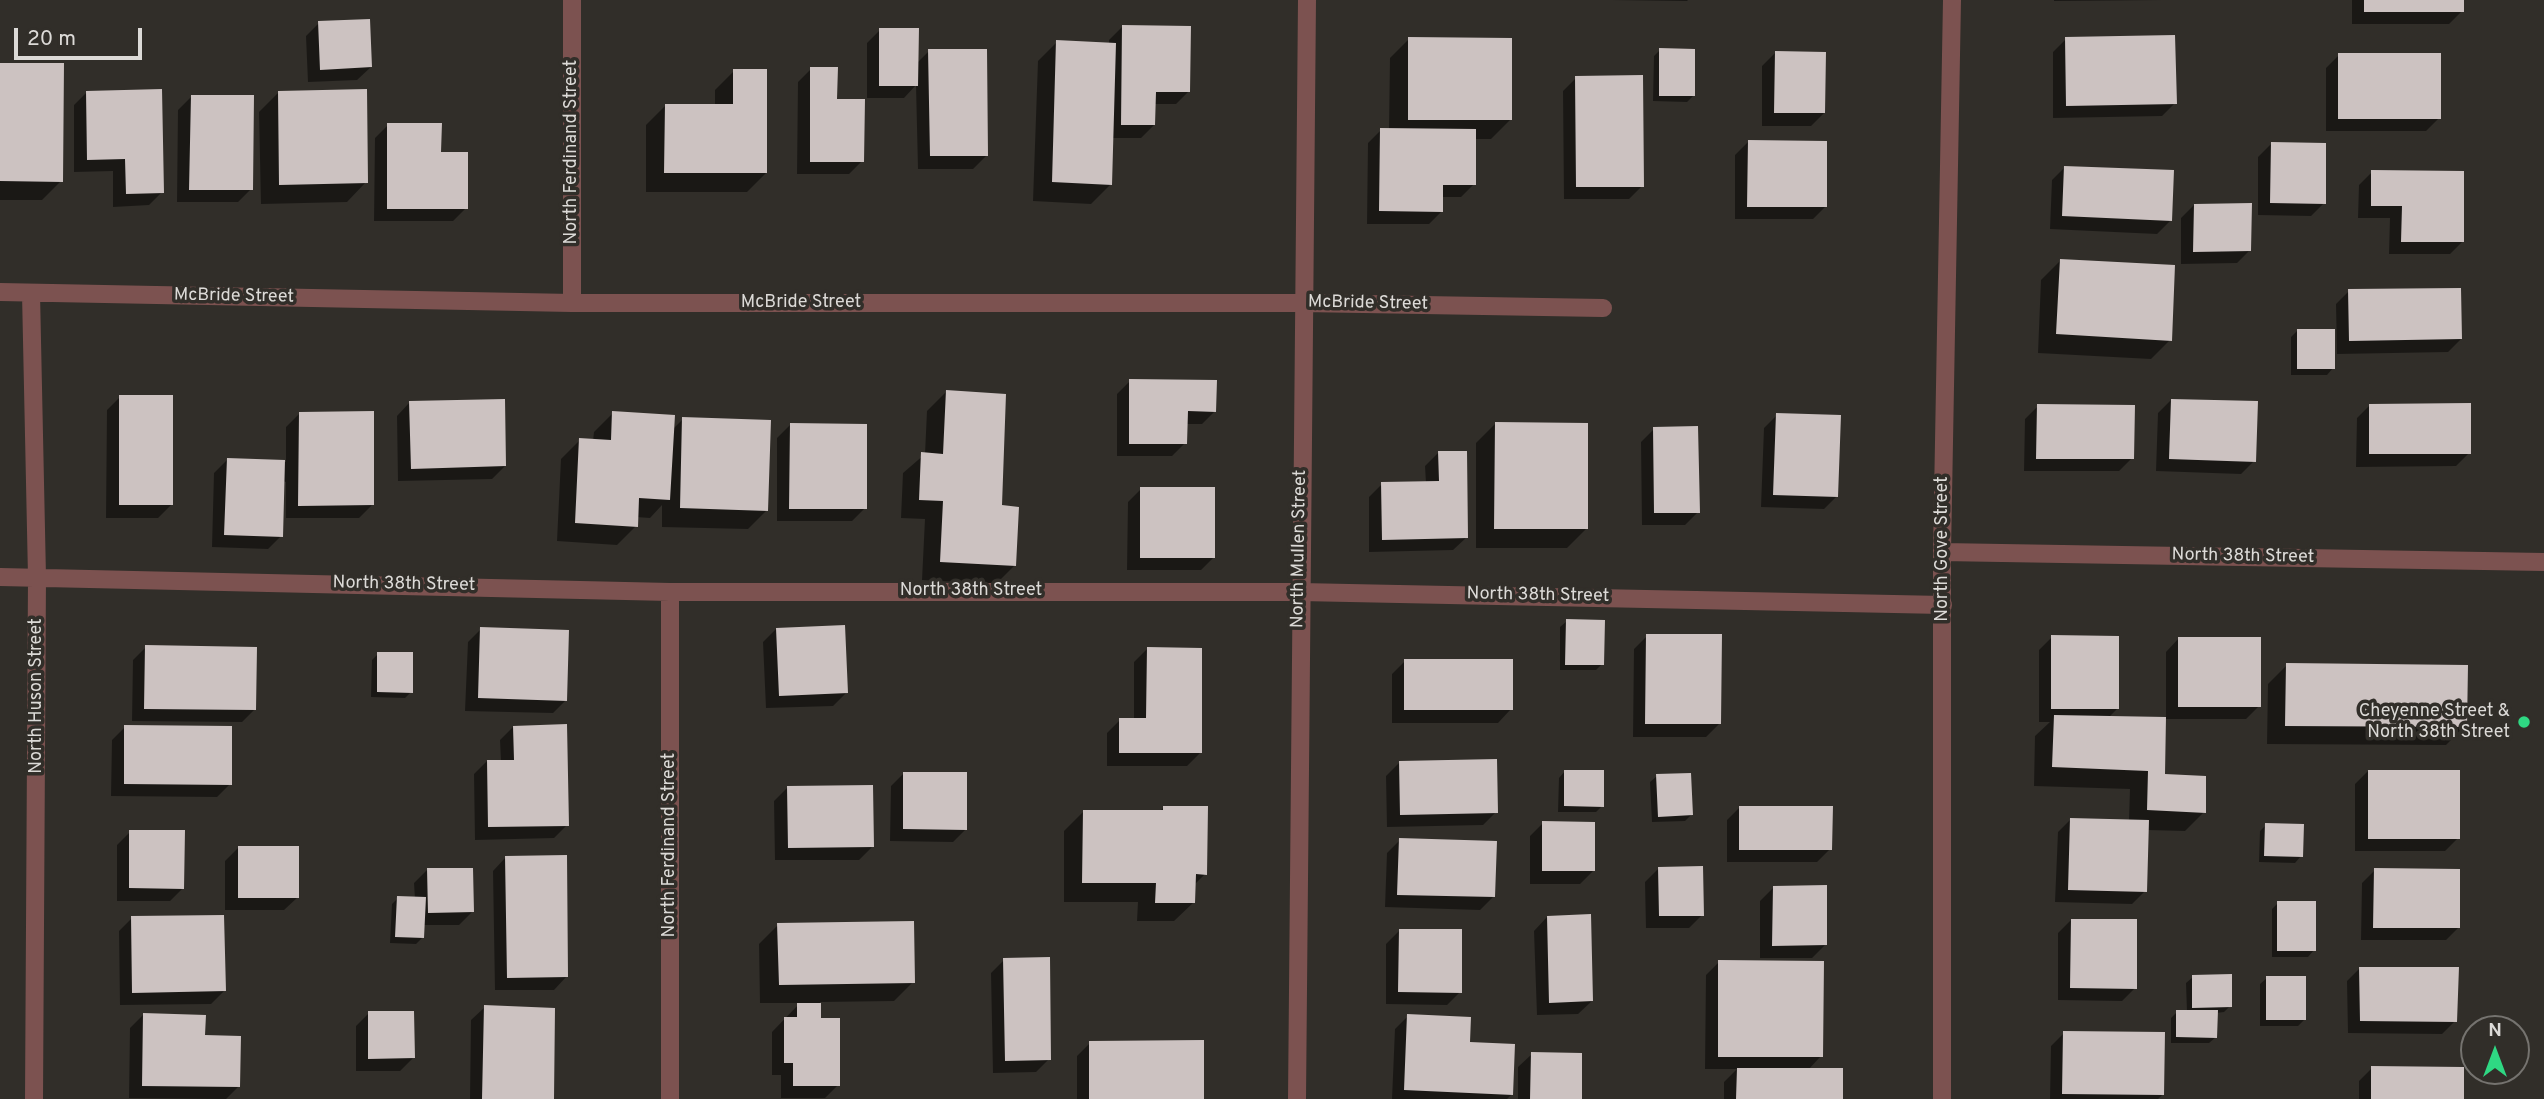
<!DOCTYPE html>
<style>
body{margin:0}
#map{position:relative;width:2544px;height:1099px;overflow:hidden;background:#312e29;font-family:Overpass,sans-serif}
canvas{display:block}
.north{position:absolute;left:2460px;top:1015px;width:70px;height:70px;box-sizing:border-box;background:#312e29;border:2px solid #75736f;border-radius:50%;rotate:0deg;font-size:19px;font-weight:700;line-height:28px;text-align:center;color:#dcdad7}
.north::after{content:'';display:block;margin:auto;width:24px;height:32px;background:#2fd883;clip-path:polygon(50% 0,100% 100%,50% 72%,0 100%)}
.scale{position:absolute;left:14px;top:28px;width:128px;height:32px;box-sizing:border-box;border:4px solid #dcdad7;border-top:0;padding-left:9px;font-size:21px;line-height:24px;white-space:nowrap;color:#dcdad7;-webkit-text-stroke:5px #312e29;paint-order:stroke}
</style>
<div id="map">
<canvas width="2544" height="1099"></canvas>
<div class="north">N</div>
<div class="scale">20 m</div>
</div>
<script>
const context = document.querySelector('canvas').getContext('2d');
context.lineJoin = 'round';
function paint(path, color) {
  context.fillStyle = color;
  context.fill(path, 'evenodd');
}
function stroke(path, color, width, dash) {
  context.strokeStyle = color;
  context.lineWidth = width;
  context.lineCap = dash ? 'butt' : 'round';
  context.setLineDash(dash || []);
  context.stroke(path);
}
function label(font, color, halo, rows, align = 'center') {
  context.font = font + ' Overpass,sans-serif';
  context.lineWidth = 7;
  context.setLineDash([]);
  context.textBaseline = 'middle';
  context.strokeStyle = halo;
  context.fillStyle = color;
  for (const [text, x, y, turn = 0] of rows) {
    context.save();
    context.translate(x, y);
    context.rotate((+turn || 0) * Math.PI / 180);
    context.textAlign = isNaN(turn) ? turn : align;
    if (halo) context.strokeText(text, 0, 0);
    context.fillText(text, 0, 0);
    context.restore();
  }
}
paint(new Path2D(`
 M 1612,0 L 1688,0 L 1687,1 Z
 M 2054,0 L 2162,0 L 2054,1 Z
 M 2352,0 L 2462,0 L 2462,11 L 2449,24 L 2352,24 Z
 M 319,23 L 371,67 L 357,80 L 308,82 L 306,36 Z
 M 1122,27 L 1189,91 L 1176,104 L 1154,104 L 1154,125 L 1141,138 L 1111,138 L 1110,185 L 1091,204 L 1033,201 L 1038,61 L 1057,42 L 1109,44 L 1109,40 Z
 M 880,30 L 917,63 L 929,51 L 986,156 L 973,169 L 918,169 L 916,85 L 904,98 L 867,98 L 867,43 Z
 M 1409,39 L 1510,120 L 1491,139 L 1474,139 L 1474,184 L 1461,197 L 1442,197 L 1442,211 L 1429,224 L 1367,224 L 1368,143 L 1381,130 L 1389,130 L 1390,58 Z
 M 2066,39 L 2175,103 L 2162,116 L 2053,118 L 2053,52 Z
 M 1660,50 L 1693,96 L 1687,102 L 1653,101 L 1654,56 Z
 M 1775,53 L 1824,113 L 1811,126 L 1762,126 L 1762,66 Z
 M 2339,55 L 2439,118 L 2426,131 L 2326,131 L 2326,68 Z
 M 0,65 L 61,181 L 42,200 L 0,200 Z
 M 811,69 L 835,101 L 862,161 L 849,174 L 797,174 L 798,82 Z
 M 734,71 L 766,173 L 747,192 L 646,192 L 646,125 L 665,106 L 715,106 L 715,90 Z
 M 1576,78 L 1642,186 L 1629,199 L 1564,199 L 1563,91 Z
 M 87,92 L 162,192 L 149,205 L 113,207 L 113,171 L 74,172 L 74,105 Z
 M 278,93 L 366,182 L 347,202 L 261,204 L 259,112 Z
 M 191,97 L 251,189 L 238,202 L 177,202 L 178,110 Z
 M 388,125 L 439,154 L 466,208 L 453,221 L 374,221 L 375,138 Z
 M 1748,142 L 1826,206 L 1813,219 L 1735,219 L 1735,155 Z
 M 2271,144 L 2324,203 L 2311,216 L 2258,215 L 2258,157 Z
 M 2065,167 L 2170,221 L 2157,234 L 2050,229 L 2052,180 Z
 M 2372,172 L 2463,241 L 2450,254 L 2389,254 L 2390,218 L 2358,218 L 2359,185 Z
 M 2194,205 L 2250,250 L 2237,263 L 2181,264 L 2181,218 Z
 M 2060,261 L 2170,340 L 2151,359 L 2038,353 L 2041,280 Z
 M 2349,291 L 2461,339 L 2448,352 L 2337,354 L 2336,304 Z
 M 2297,331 L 2333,368 L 2327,375 L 2291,375 L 2291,337 Z
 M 1130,381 L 1215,411 L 1202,424 L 1186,424 L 1185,443 L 1172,456 L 1117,456 L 1117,394 Z
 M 946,392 L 1000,507 L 1015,565 L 996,584 L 922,580 L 925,519 L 901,518 L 903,473 L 925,454 L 927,411 Z
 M 120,397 L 171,505 L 158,518 L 106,518 L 107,410 Z
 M 2171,400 L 2254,461 L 2241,474 L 2156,471 L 2158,413 Z
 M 410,402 L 505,466 L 492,479 L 398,481 L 397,416 Z
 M 2370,405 L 2469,453 L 2456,466 L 2356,467 L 2357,418 Z
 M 2038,406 L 2132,458 L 2119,471 L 2024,471 L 2025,419 Z
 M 613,413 L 672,430 L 683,419 L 767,510 L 748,529 L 662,527 L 662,505 L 650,518 L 636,517 L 636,526 L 617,545 L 557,541 L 561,459 L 580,440 L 593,441 L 594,432 Z
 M 299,414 L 372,505 L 359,518 L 286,518 L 286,482 L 283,481 L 281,536 L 268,549 L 212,547 L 214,473 L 227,460 L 286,462 L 286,427 Z
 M 1777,415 L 1837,496 L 1824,509 L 1761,507 L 1764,428 Z
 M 1495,424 L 1586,529 L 1567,548 L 1476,548 L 1476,443 Z
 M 790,425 L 865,508 L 852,521 L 777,521 L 777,438 Z
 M 1654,429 L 1698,512 L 1685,525 L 1642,525 L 1641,442 Z
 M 1438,453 L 1467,537 L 1453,550 L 1369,552 L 1369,497 L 1382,484 L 1426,483 L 1425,466 Z
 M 1141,489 L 1214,557 L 1201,570 L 1127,570 L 1128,502 Z
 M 1567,621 L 1602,664 L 1596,670 L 1560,670 L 1560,627 Z
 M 481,629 L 566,700 L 553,713 L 465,711 L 468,642 Z
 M 776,629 L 846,693 L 833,706 L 766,708 L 763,642 Z
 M 1647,636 L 1719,724 L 1706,737 L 1633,737 L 1634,649 Z
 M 2052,637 L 2117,709 L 2108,718 L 2166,718 L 2166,652 L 2179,638 L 2259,706 L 2246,719 L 2164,719 L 2163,776 L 2204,812 L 2185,831 L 2147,830 L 2145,891 L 2132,904 L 2055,902 L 2058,832 L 2071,819 L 2129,821 L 2130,789 L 2034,786 L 2035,736 L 2050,722 L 2039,722 L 2039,650 Z
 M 146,647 L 255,709 L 242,722 L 132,721 L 133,660 Z
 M 1147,649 L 1200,753 L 1187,766 L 1107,766 L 1107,733 L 1120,720 L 1134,720 L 1134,662 Z
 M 378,654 L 411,692 L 405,698 L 371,697 L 372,660 Z
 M 1405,661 L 1511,709 L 1498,723 L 1392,723 L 1392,674 Z
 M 2287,665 L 2465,726 L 2446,745 L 2267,744 L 2268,684 Z
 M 125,727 L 230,784 L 217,797 L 111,796 L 112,740 Z
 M 513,727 L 567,825 L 554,838 L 475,840 L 474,774 L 487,761 L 501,761 L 500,740 Z
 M 1399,763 L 1496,812 L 1483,825 L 1387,827 L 1386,776 Z
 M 1565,771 L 1602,806 L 1596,812 L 1558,812 L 1559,778 Z
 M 2368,771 L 2458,838 L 2445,851 L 2355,851 L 2355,784 Z
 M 904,773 L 966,829 L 953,842 L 890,841 L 891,786 Z
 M 1657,776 L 1691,815 L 1685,821 L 1652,822 L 1650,782 Z
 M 787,788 L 872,847 L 859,860 L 775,860 L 774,801 Z
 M 1164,807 L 1205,874 L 1194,885 L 1194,902 L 1174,921 L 1137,921 L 1138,902 L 1064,902 L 1064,831 L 1083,812 L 1159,812 Z
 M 1740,807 L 1830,849 L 1817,862 L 1727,862 L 1727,820 Z
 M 1543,823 L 1593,871 L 1580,884 L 1530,884 L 1530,836 Z
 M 2266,825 L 2301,856 L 2295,863 L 2259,862 L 2260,831 Z
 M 130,832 L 183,888 L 170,901 L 117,901 L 117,845 Z
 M 1400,840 L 1493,897 L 1480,910 L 1385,907 L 1387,853 Z
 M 238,848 L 298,897 L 284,910 L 225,910 L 225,861 Z
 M 506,857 L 567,976 L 554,990 L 495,990 L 493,871 Z
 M 1658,869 L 1702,915 L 1689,928 L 1646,928 L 1645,882 Z
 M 427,870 L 472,912 L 459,925 L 423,925 L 422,938 L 416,944 L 390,943 L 392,904 L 398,898 L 415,899 L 414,883 Z
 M 2375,870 L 2459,927 L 2446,940 L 2361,940 L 2362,883 Z
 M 1773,888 L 1825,945 L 1812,958 L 1760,958 L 1760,901 Z
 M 2278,903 L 2314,950 L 2308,957 L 2272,957 L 2272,909 Z
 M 1547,917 L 1592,1001 L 1578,1014 L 1537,1015 L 1534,931 Z
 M 132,918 L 224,991 L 211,1004 L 120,1005 L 119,931 Z
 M 2071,920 L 2135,988 L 2122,1001 L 2058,1000 L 2058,933 Z
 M 778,925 L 913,982 L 894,1001 L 820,1002 L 820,1020 L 838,1085 L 825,1098 L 781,1098 L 781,1075 L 772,1075 L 772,1032 L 800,1003 L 760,1003 L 759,944 Z
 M 1399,931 L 1460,992 L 1447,1005 L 1386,1004 L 1386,944 Z
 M 1004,960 L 1049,1059 L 1036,1072 L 993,1073 L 991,973 Z
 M 1719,962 L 1821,1056 L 1808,1070 L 1841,1099 L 1724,1099 L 1724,1082 L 1737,1069 L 1705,1069 L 1706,975 Z
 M 2360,968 L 2455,1021 L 2442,1034 L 2348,1033 L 2347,981 Z
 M 2193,977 L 2230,1006 L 2224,1012 L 2216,1013 L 2216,1037 L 2209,1043 L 2171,1043 L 2171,1018 L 2177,1012 L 2187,1012 L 2186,983 Z
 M 2267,978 L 2304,1020 L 2298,1026 L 2260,1026 L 2260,984 Z
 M 485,1007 L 552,1099 L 470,1099 L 471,1020 Z
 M 369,1013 L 413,1058 L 400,1071 L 356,1071 L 356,1026 Z
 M 143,1015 L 203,1037 L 238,1087 L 226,1099 L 129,1098 L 130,1028 Z
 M 1408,1016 L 1468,1044 L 1512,1094 L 1507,1099 L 1392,1099 L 1395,1029 Z
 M 2064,1033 L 2163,1094 L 2158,1099 L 2050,1099 L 2051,1046 Z
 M 1090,1043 L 1203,1099 L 1077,1099 L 1077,1056 Z
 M 1532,1054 L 1580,1099 L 1518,1099 L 1518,1067 Z
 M 2372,1068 L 2462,1099 L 2359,1099 L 2359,1081 Z`), '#0007');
paint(new Path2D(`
 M 2364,0 L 2464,0 L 2464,12 L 2364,12 Z
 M 370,19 L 372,67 L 320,70 L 318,21 Z
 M 1122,25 L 1191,26 L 1190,92 L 1156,92 L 1155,125 L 1121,125 Z
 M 879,28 L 919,28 L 918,86 L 879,86 Z
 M 2175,35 L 2177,104 L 2066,106 L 2065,37 Z
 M 1408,37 L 1512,38 L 1512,120 L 1408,120 Z
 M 1056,40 L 1116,43 L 1112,185 L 1052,182 Z
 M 1659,48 L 1695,49 L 1695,96 L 1659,96 Z
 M 928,49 L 987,49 L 988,156 L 930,156 Z
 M 1775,51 L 1826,52 L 1825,113 L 1774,113 Z
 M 2338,53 L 2441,53 L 2441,119 L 2338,119 Z
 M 0,63 L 64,63 L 63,182 L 0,181 Z
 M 810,67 L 838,67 L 837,99 L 865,99 L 864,162 L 810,162 Z
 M 733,69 L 767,69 L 767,173 L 664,173 L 665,104 L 733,104 Z
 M 1643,75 L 1644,187 L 1576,187 L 1575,76 Z
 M 162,89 L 164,193 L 126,194 L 125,159 L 87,160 L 86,91 Z
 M 367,89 L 368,183 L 279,185 L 278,91 Z
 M 191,95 L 254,95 L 253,190 L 189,190 Z
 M 387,123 L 442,123 L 441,152 L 468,152 L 468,209 L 387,209 Z
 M 1380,128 L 1476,129 L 1476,185 L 1443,185 L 1443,212 L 1379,211 Z
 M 1748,140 L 1827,141 L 1827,207 L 1747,207 Z
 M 2271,142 L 2326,143 L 2326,204 L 2270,203 Z
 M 2064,166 L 2174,170 L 2172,221 L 2062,216 Z
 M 2371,170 L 2464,171 L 2464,242 L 2401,242 L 2402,206 L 2371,206 Z
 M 2252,203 L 2251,251 L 2193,252 L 2194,204 Z
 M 2060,259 L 2175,265 L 2172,341 L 2056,334 Z
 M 2461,288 L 2462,339 L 2349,341 L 2348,289 Z
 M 2297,329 L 2335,329 L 2335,369 L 2297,369 Z
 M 1129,379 L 1217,380 L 1216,412 L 1188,411 L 1187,444 L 1129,444 Z
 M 946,390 L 1006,394 L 1002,505 L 1019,507 L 1016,566 L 940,562 L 943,501 L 919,500 L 921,452 L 943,454 Z
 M 119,395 L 173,395 L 173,505 L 119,505 Z
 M 505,399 L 506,466 L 411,469 L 409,401 Z
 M 2171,399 L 2258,401 L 2256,462 L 2169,459 Z
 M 2471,403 L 2471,454 L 2369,454 L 2369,404 Z
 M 2037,404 L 2135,405 L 2134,459 L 2036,459 Z
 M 374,411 L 374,505 L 298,506 L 299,412 Z
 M 612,411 L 675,415 L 670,500 L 639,498 L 638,527 L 575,523 L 579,438 L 611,440 Z
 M 1776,413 L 1841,415 L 1838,497 L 1773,495 Z
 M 682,417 L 771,420 L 768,511 L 680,508 Z
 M 1495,422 L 1588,423 L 1588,529 L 1494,529 Z
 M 790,423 L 867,424 L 867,509 L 789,509 Z
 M 1698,426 L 1700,513 L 1654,513 L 1653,427 Z
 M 1438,451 L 1467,451 L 1468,538 L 1382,540 L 1381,482 L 1439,481 Z
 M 227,458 L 285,460 L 283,537 L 224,535 Z
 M 1140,487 L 1215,487 L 1215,558 L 1140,558 Z
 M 1566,619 L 1605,620 L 1604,665 L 1565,665 Z
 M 845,625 L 848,693 L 779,696 L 776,628 Z
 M 480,627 L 569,630 L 567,701 L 478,698 Z
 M 1646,634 L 1722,634 L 1721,724 L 1645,724 Z
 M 2051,635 L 2119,636 L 2119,709 L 2051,709 Z
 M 2178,637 L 2261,637 L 2261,707 L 2178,707 Z
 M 145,645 L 257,647 L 256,710 L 144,709 Z
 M 1147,647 L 1202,648 L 1202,753 L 1119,753 L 1119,718 L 1146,718 Z
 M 377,652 L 413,652 L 413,693 L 377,692 Z
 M 1404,659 L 1513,659 L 1513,710 L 1404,710 Z
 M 2286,663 L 2468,665 L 2467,727 L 2285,726 Z
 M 2054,715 L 2166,717 L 2165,774 L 2206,776 L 2206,813 L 2147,810 L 2148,771 L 2052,767 Z
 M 567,724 L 569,826 L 488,827 L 487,760 L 514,760 L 513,726 Z
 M 124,725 L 232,726 L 232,785 L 124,784 Z
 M 1497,759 L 1498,813 L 1400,815 L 1399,761 Z
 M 1564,770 L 1604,770 L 1604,807 L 1564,806 Z
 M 2368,770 L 2460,770 L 2460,839 L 2368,839 Z
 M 903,772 L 967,772 L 967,830 L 903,829 Z
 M 1691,773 L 1693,815 L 1658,817 L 1656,774 Z
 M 873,785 L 874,847 L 788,848 L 787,786 Z
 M 1163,806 L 1208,806 L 1207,875 L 1196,874 L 1195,903 L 1155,903 L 1156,883 L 1082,883 L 1083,810 L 1163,810 Z
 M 1739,806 L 1833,806 L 1832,850 L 1739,850 Z
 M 2070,818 L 2149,820 L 2147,892 L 2068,890 Z
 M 1542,821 L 1595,822 L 1595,871 L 1542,871 Z
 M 2265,823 L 2304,824 L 2303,857 L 2264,856 Z
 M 129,830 L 185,830 L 184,889 L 129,888 Z
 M 1399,838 L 1497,841 L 1495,897 L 1397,895 Z
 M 238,846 L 299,846 L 299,898 L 238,898 Z
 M 567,855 L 568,977 L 507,978 L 505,856 Z
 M 1703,866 L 1704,916 L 1659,916 L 1658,867 Z
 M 427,868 L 473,868 L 474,912 L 428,913 Z
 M 2374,868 L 2460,869 L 2460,928 L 2373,928 Z
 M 1827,885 L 1827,945 L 1772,946 L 1773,886 Z
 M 397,896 L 426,897 L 424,938 L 395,937 Z
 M 2277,901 L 2316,901 L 2316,951 L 2277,951 Z
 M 1591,914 L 1593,1001 L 1549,1003 L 1547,916 Z
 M 224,915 L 226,991 L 132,993 L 131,916 Z
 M 2071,919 L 2137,919 L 2137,989 L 2070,988 Z
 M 914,921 L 915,983 L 779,985 L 777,923 Z
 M 1399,929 L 1462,929 L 1462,993 L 1398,992 Z
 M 1050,957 L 1051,1060 L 1005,1061 L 1003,958 Z
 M 1718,960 L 1824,961 L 1823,1057 L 1718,1057 Z
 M 2359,967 L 2459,967 L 2457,1022 L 2360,1021 Z
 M 2232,974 L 2232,1007 L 2192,1008 L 2192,975 Z
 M 2266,976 L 2306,976 L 2306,1020 L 2266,1020 Z
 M 797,1003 L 821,1003 L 821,1018 L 840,1018 L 840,1086 L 793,1086 L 793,1063 L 784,1063 L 784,1017 L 797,1017 Z
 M 484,1005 L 555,1008 L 554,1099 L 482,1099 Z
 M 2176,1010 L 2218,1010 L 2217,1038 L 2176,1037 Z
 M 368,1011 L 414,1011 L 415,1058 L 368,1059 Z
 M 143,1013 L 206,1015 L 205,1035 L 241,1036 L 240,1087 L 142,1086 Z
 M 1407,1014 L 1471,1017 L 1470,1042 L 1515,1044 L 1513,1095 L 1404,1090 Z
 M 2063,1031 L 2165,1032 L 2164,1095 L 2062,1094 Z
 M 1204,1040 L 1204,1099 L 1089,1099 L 1089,1041 Z
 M 1531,1052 L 1582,1053 L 1582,1099 L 1530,1099 Z
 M 2371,1066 L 2464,1067 L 2464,1099 L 2371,1099 Z
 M 1737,1068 L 1843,1068 L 1843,1099 L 1736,1099 Z`), '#ccc2c1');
stroke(new Path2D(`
 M 0,292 L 572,303 L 1303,303 L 1603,308
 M 31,293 L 37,577 L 34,1099
 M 572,303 L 572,0
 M 1942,552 L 2544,562
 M 0,577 L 670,592 L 1300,592 L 1943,605
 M 670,592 L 670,1099
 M 1297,1099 L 1307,0
 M 1942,1099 L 1942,552 L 1952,0`), '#7c5250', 18);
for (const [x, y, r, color] of [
 [2524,722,7,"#2fd883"]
]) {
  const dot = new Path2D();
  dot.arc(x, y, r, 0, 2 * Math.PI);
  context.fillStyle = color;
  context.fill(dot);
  stroke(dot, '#312e29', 2.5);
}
label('18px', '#dcdad7', '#312e29', [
 ["North Ferdinand Street",572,152,-90],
 ["McBride Street",234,297,1],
 ["McBride Street",801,303],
 ["McBride Street",1368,304,1],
 ["North Mullen Street",1300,549,-89],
 ["North Gove Street",1943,549,-90],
 ["North 38th Street",2243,557,1],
 ["North 38th Street",404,585,1],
 ["North 38th Street",971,591],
 ["North 38th Street",1538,596,1],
 ["North Huson Street",37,696,-90],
 ["North Ferdinand Street",670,845,-90]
]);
label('18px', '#dcdad7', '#312e29', [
 ["Cheyenne Street &",2510,712],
 ["North 38th Street",2510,733]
], 'right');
</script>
